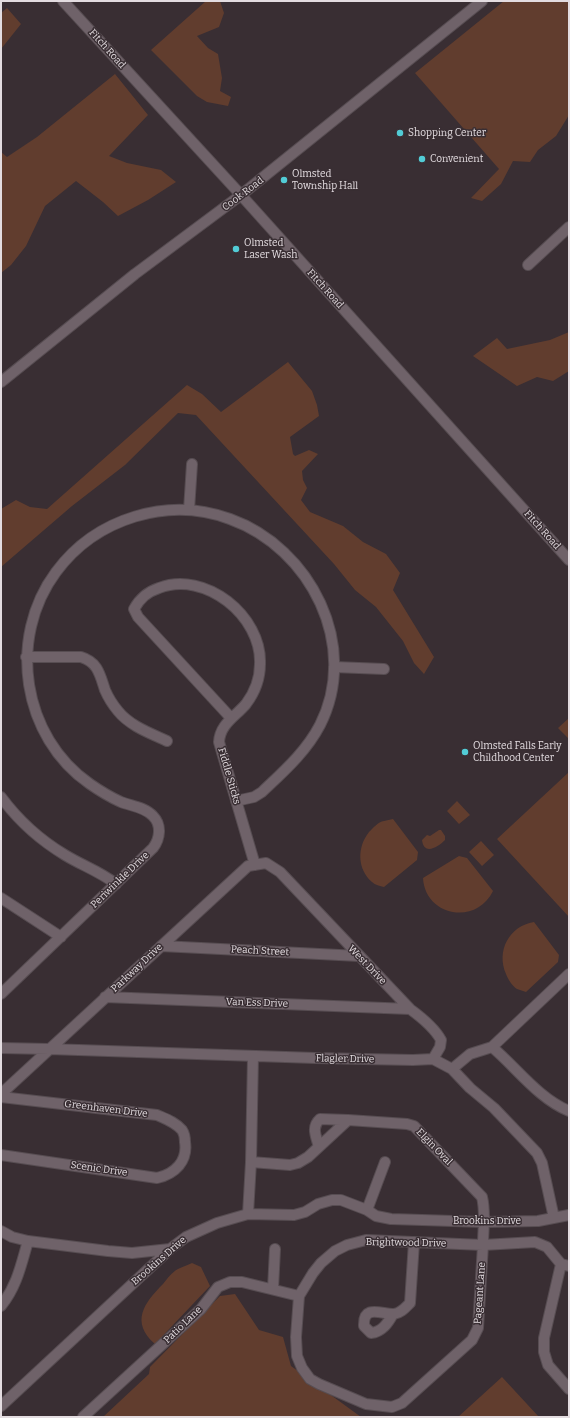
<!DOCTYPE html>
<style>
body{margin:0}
#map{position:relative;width:570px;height:1418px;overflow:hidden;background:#392e33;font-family:Bitter,serif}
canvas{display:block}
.frame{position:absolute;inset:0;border:2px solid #e3dce0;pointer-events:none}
</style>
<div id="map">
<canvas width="570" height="1418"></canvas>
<div class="frame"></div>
</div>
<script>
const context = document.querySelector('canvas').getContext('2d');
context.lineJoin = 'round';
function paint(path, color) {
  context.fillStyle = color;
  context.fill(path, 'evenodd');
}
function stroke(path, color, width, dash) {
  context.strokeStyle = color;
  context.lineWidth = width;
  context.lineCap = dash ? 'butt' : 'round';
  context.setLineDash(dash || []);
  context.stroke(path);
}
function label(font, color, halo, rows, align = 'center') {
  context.font = font + ' Bitter,serif';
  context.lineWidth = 3;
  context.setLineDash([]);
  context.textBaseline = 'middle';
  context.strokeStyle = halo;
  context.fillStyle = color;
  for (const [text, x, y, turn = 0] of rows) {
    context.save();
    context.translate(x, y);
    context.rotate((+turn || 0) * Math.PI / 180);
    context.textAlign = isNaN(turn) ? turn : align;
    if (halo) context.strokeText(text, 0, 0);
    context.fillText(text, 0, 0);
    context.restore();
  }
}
paint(new Path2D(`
 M 206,1 L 220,1 L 224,13 L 219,27 L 197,36 L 208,48 L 218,54 L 222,78 L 220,91 L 231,97 L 228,106 L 207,102 L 197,96 L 151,50 Z
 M 504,1 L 569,1 L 569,115 L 556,136 L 538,150 L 530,162 L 513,161 L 501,184 L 482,201 L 471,198 L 499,169 L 415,73 Z
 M 7,8 L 21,24 L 1,49 L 1,13 Z
 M 115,74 L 148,115 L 109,156 L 127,163 L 161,170 L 176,182 L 148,200 L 118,216 L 103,202 L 76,181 L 45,206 L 26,246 L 11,265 L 1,273 L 1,152 L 7,157 L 37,137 Z
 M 569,332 L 569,371 L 553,381 L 537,377 L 517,386 L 473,356 L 497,338 L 507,349 L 550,340 Z
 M 288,362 L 312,391 L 317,405 L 319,416 L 290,437 L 293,454 L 295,456 L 309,450 L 318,454 L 302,471 L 303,480 L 307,488 L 301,500 L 310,512 L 343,526 L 363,542 L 386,554 L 400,573 L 393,590 L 434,657 L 424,674 L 414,663 L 403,641 L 376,607 L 355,590 L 334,564 L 196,415 L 178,413 L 125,465 L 72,506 L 1,567 L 1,509 L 16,500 L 30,507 L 47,509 L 187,385 L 202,394 L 221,412 Z
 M 569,718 L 569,739 L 558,728 Z
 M 569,772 L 569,917 L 497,839 Z
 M 457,801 L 470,815 L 459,824 L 447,811 Z
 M 393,819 L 418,852 L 417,860 L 384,887 C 380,886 375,885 372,882 C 357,869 357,847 369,832 C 373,828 378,822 384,821 C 387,820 390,820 393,819 Z
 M 439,830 L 441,830 L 445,836 L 445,840 C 438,847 424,856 422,840 L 427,835 L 430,836 Z
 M 481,841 L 494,855 L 482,866 L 469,852 Z
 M 459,856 L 467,858 L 493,891 C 476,926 425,916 423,878 Z
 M 534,922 L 559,955 L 558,962 L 526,992 C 523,991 520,990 517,989 C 512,986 508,979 506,974 C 496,951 509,926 534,922 Z
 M 192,1263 L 201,1267 L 210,1286 L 155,1344 C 130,1322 144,1303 163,1284 C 167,1279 172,1272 178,1269 C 182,1267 188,1265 192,1263 Z
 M 235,1294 L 259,1330 L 283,1337 L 291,1366 L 361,1417 L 103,1417 L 149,1374 L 150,1367 L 220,1296 Z
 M 502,1377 L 539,1417 L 458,1417 Z`), '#613d2e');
const minor = new Path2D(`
 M 63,1 L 241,195 L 569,560
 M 528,265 L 569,227
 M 1,382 L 135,274 L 241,195 L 482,1
 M 189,510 L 192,464
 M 26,657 L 81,657 C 98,662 100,675 105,690 C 108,697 113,705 118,711 C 130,726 150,733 167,741
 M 334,667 L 384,669
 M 231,718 L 138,617 L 134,609 C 140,598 147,592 159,588 C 205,570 262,616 260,664 C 260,679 255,692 246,704 C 235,717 220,724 219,742 L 255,865
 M 1,797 C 18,820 40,840 65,855 C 83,866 99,871 116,884
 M 1,898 L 61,937
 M 161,946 L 359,956
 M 1,994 L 153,848 C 160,839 162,825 153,816 C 145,807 131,806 121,802 C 110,797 100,791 90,784 C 22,737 7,638 56,572 C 96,518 168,496 230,519 C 311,548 360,646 320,725 C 306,752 283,772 262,792 L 254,797 L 236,801
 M 105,997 L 410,1009
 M 492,1047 C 517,1068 538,1098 569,1111
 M 1,1048 L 49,1049 L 315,1058 L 413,1060 L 433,1059 L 452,1069 L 470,1088 L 494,1108 L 537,1153 L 542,1163 L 554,1218
 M 452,1069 L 470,1054 L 492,1047 L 569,974
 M 1,1094 L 248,866 L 266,863 L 280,872 L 410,1009 C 421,1017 434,1027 441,1040 L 440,1047 L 433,1059
 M 1,1097 L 157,1115 C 166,1119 175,1122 182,1130 C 184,1133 185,1138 185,1142 C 188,1161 175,1174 157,1178 L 1,1155
 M 319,1147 C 316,1136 311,1127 320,1119 L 348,1120
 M 251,1162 L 290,1165 L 298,1163 L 308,1157 L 348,1120 L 407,1124 L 414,1126 L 482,1197 C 486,1213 483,1229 483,1245 L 478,1328 L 472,1340 L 402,1403 L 392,1407 L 366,1404 L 319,1384 L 310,1379 L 302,1368 L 297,1356 L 296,1337 L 299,1296 L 313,1273 L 321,1263 L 335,1251 L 347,1245 L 366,1240 L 483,1245 L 535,1242 L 547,1247 L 561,1264 L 569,1266
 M 367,1210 L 385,1162
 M 248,1214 L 251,1162 L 253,1056
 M 1,1231 L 12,1237 L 28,1241 L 108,1251 L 132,1253 L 170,1249
 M 561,1264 L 544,1338 L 544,1352 L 548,1365 L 569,1389
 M 273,1289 L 275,1249
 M 1,1306 C 17,1286 21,1265 28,1241
 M 393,1314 C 388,1323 382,1332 371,1333 L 364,1326 C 363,1303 383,1315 394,1314 C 401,1313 405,1308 410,1303 L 414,1242
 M 1,1406 L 170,1249 L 186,1237 L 217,1223 L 248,1214 L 294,1215 L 305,1212 L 318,1204 L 332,1200 L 341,1200 L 367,1210 L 376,1216 L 391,1219 L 484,1222 L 538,1221 L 569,1215
 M 83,1417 L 201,1309 L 218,1287 L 230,1282 L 242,1282 L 299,1296`);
stroke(minor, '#574d52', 12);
stroke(minor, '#6f6269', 10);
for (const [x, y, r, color] of [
 [400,133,4,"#52ccd6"],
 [422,159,4,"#52ccd6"],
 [284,180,4,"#52ccd6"],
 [236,249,4,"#52ccd6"],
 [465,752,4,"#52ccd6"]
]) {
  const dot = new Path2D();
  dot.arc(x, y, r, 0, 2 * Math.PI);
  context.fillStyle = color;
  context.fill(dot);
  stroke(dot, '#392e33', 1.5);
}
label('10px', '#e3dce0', '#392e33', [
 ["Fitch Road",107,49,48],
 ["Cook Road",243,194,-37],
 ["Fitch Road",325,289,48],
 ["Fitch Road",542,530,48],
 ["Fiddle Sticks",229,776,74],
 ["Periwinkle Drive",120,880,-44],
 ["Peach Street",260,951,3],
 ["West Drive",367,965,46],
 ["Parkway Drive",137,968,-43],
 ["Van Ess Drive",257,1003,2],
 ["Flagler Drive",345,1059,1],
 ["Greenhaven Drive",106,1109,7],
 ["Elgin Oval",434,1147,46],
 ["Scenic Drive",99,1169,8],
 ["Brookins Drive",487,1221],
 ["Brightwood Drive",406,1243,1],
 ["Brookins Drive",159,1261,-41],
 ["Pageant Lane",480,1293,-86],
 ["Patio Lane",183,1325,-44]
]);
label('10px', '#e3dce0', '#392e33', [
 ["Shopping Center",408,133],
 ["Convenient",430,159],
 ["Olmsted",292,174],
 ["Township Hall",292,186],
 ["Olmsted",244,243],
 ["Laser Wash",244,255],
 ["Olmsted Falls Early",473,746],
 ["Childhood Center",473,758]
], 'left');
</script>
